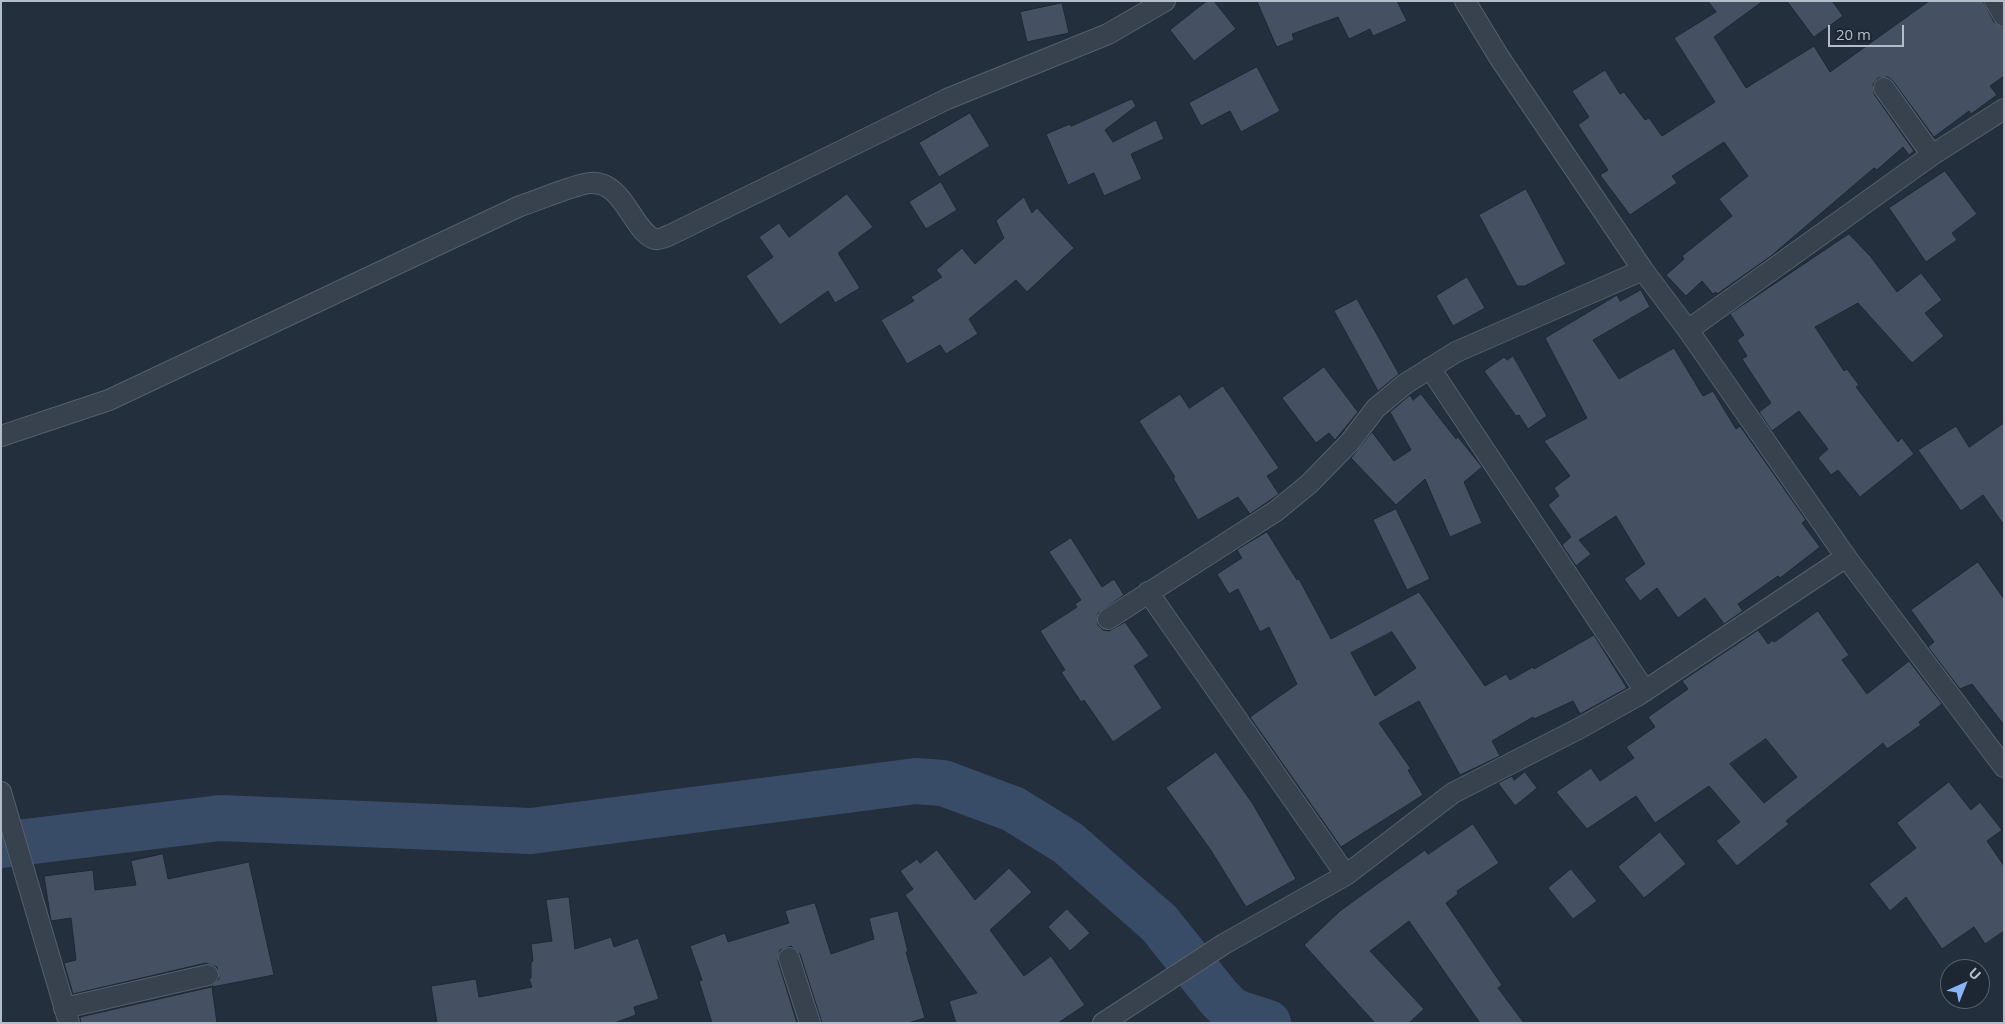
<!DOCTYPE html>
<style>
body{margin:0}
#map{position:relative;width:2005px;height:1024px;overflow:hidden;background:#242f3e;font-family:"Open Sans",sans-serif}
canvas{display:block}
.frame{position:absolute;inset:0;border:2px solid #b4bcc9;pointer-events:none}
.north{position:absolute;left:1940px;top:959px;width:50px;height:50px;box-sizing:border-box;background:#1d2633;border:1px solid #59626f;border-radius:50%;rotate:44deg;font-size:14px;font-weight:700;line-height:20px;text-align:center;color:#b4bcc9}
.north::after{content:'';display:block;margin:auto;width:18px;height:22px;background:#8ab4f8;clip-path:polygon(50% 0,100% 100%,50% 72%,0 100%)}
.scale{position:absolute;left:1828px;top:25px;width:76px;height:22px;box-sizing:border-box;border:2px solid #b4bcc9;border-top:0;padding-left:6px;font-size:15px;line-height:18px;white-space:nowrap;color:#b4bcc9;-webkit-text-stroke:4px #1d2633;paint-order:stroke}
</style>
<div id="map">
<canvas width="2005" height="1024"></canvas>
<div class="frame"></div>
<div class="north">U</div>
<div class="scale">20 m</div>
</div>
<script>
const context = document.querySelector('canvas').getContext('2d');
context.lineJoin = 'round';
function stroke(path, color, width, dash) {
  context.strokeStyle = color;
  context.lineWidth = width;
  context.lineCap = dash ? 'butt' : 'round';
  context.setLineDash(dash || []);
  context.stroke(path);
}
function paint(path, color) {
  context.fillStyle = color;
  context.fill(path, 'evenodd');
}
stroke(new Path2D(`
 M 1,845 L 220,818 L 531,831 L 916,781 L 943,783 L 1013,809 L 1068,843 L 1159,923 L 1219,998 L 1230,1009 L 1240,1014 L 1268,1023`), '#394c67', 46);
const building = new Path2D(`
 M 1207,1 L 1214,1 L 1236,29 L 1194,61 L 1170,30 Z
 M 1257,1 L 1397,1 L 1407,21 L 1373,36 L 1370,29 L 1349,39 L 1338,17 L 1292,34 L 1294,40 L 1277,47 Z
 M 1708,1 L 1763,1 L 1714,37 L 1746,88 L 1814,46 L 1830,72 L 1929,1 L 1983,1 L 1994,22 L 2004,28 L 2004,76 L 1990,86 L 1997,95 L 1971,114 L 1969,111 L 1934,137 L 1893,81 L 1888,77 L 1878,78 L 1873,84 L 1874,94 L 1914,151 L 1909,155 L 1903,147 L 1877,170 L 1874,168 L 1771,256 L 1717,294 L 1716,292 L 1713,294 L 1702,281 L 1686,296 L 1666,275 L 1684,259 L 1682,256 L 1732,216 L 1719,199 L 1748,176 L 1724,142 L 1672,176 L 1677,183 L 1630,215 L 1600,175 L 1608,170 L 1578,125 L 1589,117 L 1572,91 L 1605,70 L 1620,94 L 1624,92 L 1645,120 L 1649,118 L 1662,136 L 1715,102 L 1674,38 L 1716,12 Z
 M 1787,1 L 1832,1 L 1843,16 L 1814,37 Z
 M 1062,3 L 1069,33 L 1027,42 L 1020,12 Z
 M 1257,67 L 1280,111 L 1241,132 L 1230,111 L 1201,126 L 1189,103 Z
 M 1132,99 L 1136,106 L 1105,130 L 1113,142 L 1156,120 L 1164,139 L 1131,154 L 1142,179 L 1104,196 L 1094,173 L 1068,185 L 1046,134 L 1070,124 L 1071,126 Z
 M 970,113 L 990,146 L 939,177 L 919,143 Z
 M 1945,171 L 1977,214 L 1952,233 L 1957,240 L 1926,262 L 1889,208 Z
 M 941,182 L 957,210 L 926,229 L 909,202 Z
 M 1526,189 L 1566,264 L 1525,286 L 1517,286 L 1479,215 Z
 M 847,194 L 873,227 L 838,253 L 860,288 L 835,303 L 828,291 L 780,325 L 746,276 L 773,257 L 759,237 L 779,223 L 789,237 Z
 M 1024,197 L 1032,213 L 1037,208 L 1074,248 L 1027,292 L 1016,280 L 969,319 L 978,334 L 946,354 L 940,345 L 907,364 L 881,320 L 914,301 L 911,297 L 942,277 L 936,270 L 962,248 L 975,264 L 1004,238 L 996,221 Z
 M 1849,234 L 1871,257 L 1897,292 L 1921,273 L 1942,300 L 1925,313 L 1944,336 L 1912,363 L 1858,303 L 1815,327 L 1844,371 L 1847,369 L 1859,385 L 1856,387 L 1898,442 L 1902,438 L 1914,454 L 1860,497 L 1838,470 L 1831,475 L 1818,458 L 1828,449 L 1799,411 L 1772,431 L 1759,412 L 1771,403 L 1742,359 L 1747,356 L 1737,340 L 1744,335 L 1730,314 Z
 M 1467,277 L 1485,308 L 1453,326 L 1436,296 Z
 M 1641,290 L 1650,307 L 1593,340 L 1619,379 L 1674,348 L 1703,396 L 1713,391 L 1736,429 L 1740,426 L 1806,520 L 1802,523 L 1820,547 L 1780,578 L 1778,576 L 1738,604 L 1743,611 L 1724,624 L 1705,598 L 1678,618 L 1657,588 L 1640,601 L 1624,579 L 1645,564 L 1616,516 L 1579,540 L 1591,554 L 1576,566 L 1562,545 L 1571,537 L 1548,505 L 1559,496 L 1554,488 L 1570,476 L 1544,441 L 1587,418 L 1545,338 L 1617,295 L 1620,301 Z
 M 1357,299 L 1399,374 L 1378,391 L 1334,311 Z
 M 1513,356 L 1547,416 L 1528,429 L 1519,415 L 1516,416 L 1484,371 L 1504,357 L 1507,360 Z
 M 1324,367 L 1358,412 L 1335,440 L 1329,433 L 1316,443 L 1282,398 Z
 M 1223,386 L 1279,468 L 1267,476 L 1279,494 L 1250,514 L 1238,497 L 1198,520 L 1173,478 L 1175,477 L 1139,421 L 1180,394 L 1189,408 Z
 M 1421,394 L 1456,439 L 1458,437 L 1482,467 L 1464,482 L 1482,523 L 1450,537 L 1425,479 L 1396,505 L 1351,458 L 1372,432 L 1394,461 L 1411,450 L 1390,412 L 1410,395 L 1413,400 Z
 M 2004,423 L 2004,525 L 1983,495 L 1961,511 L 1918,450 L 1956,426 L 1969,447 Z
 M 1396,509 L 1430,579 L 1407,590 L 1373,520 Z
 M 1267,532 L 1297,580 L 1299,579 L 1331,639 L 1419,592 L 1485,686 L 1506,674 L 1510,680 L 1533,667 L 1534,669 L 1594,635 L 1627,688 L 1580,714 L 1573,701 L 1534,719 L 1533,717 L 1492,741 L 1500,756 L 1460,775 L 1419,701 L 1379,723 L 1411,769 L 1408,770 L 1423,795 L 1341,847 L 1250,717 L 1297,684 L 1269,627 L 1260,632 L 1238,589 L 1229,594 L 1217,574 L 1242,558 L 1237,550 ZM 1392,632 L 1416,668 L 1375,696 L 1351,653 Z
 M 1071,538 L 1102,587 L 1114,579 L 1124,595 L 1098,613 L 1098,625 L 1103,630 L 1109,631 L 1125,622 L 1149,656 L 1134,666 L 1162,708 L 1113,742 L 1084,700 L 1081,702 L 1061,672 L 1065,670 L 1040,631 L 1077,607 L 1075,604 L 1081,600 L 1049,552 Z
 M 1978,562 L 2004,599 L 2004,725 L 1972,684 L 1960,689 L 1928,647 L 1934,642 L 1911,610 Z
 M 1818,611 L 1849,655 L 1842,660 L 1867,694 L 1909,661 L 1942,704 L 1919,722 L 1921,725 L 1887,749 L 1883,743 L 1786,821 L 1789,824 L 1737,866 L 1716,841 L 1740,822 L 1709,786 L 1655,823 L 1636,796 L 1587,829 L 1556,792 L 1591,768 L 1600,781 L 1634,758 L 1626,747 L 1655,727 L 1648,717 L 1688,689 L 1682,681 L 1758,630 L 1768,644 L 1773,640 L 1774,642 ZM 1766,739 L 1797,777 L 1764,803 L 1730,764 Z
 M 1216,752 L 1253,804 L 1296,879 L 1246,907 L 1210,849 L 1166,788 Z
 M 1525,772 L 1537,788 L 1515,806 L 1498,783 L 1512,776 L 1514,780 Z
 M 1949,782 L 1971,810 L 1980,802 L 2002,830 L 1987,841 L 2004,866 L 2004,931 L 1985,944 L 1974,927 L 1942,949 L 1906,897 L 1890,911 L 1869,884 L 1916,848 L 1897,823 Z
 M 1473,824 L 1499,863 L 1457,891 L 1458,894 L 1446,903 L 1502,985 L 1498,988 L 1524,1023 L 1480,1023 L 1409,921 L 1370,951 L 1424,1009 L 1409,1023 L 1375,1023 L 1304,945 L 1340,911 L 1373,887 L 1425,850 L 1428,854 Z
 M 1660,832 L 1686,864 L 1644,898 L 1618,867 Z
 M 937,850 L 975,900 L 1009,868 L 1032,892 L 990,930 L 1024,976 L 1051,956 L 1085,1005 L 1058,1023 L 956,1023 L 949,1001 L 977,993 L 905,895 L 913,889 L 900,871 L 917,859 L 920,863 Z
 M 163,854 L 168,879 L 249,862 L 274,975 L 212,987 L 217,1023 L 81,1023 L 80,1017 L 211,987 L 219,979 L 217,967 L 206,963 L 73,994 L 64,963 L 76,960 L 71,918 L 51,921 L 44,876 L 93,870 L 95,890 L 136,885 L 131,861 Z
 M 1571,869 L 1597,901 L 1573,919 L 1548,888 Z
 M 569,897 L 575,949 L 611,937 L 614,947 L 638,938 L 659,999 L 634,1007 L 636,1015 L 614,1023 L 437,1023 L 431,986 L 476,979 L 479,997 L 532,987 L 529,979 L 531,978 L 531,962 L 533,961 L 531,944 L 552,941 L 546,900 Z
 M 815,903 L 831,954 L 874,939 L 869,918 L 898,911 L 908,952 L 906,952 L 925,1018 L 908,1023 L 822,1023 L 800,954 L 791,946 L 780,950 L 778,961 L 797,1023 L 712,1023 L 699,981 L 702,980 L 690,946 L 725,933 L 728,942 L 789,923 L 785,911 Z
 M 1067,909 L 1090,933 L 1070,951 L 1048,927 Z`);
paint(building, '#455162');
stroke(building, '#1f2835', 1);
const minor = new Path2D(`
 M 1465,1 L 1499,57 L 1643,270 L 1688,330 L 1846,557 L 2004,767
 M 1995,1 L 2004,16
 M 1884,88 L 1932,155
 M 1688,330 L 1932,155 L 2004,109
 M 1430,368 L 1645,691
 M 1,436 L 109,400 L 520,206 C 537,201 575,184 590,183 C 624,180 633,233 655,239 C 660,240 665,237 670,235 L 947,99 L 1108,34 L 1165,1
 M 1148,592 L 1346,875
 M 1108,619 L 1276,511 L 1309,484 L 1350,442 L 1376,408 L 1405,384 L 1456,352 L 1643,270
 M 1,792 L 69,1023
 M 789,958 L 810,1023
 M 64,1008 L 208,975
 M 1103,1023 L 1224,944 L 1346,875 L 1453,793 L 1580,728 L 1637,696 L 1846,557`);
stroke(minor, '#565f6c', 22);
stroke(minor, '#38414e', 20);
</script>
